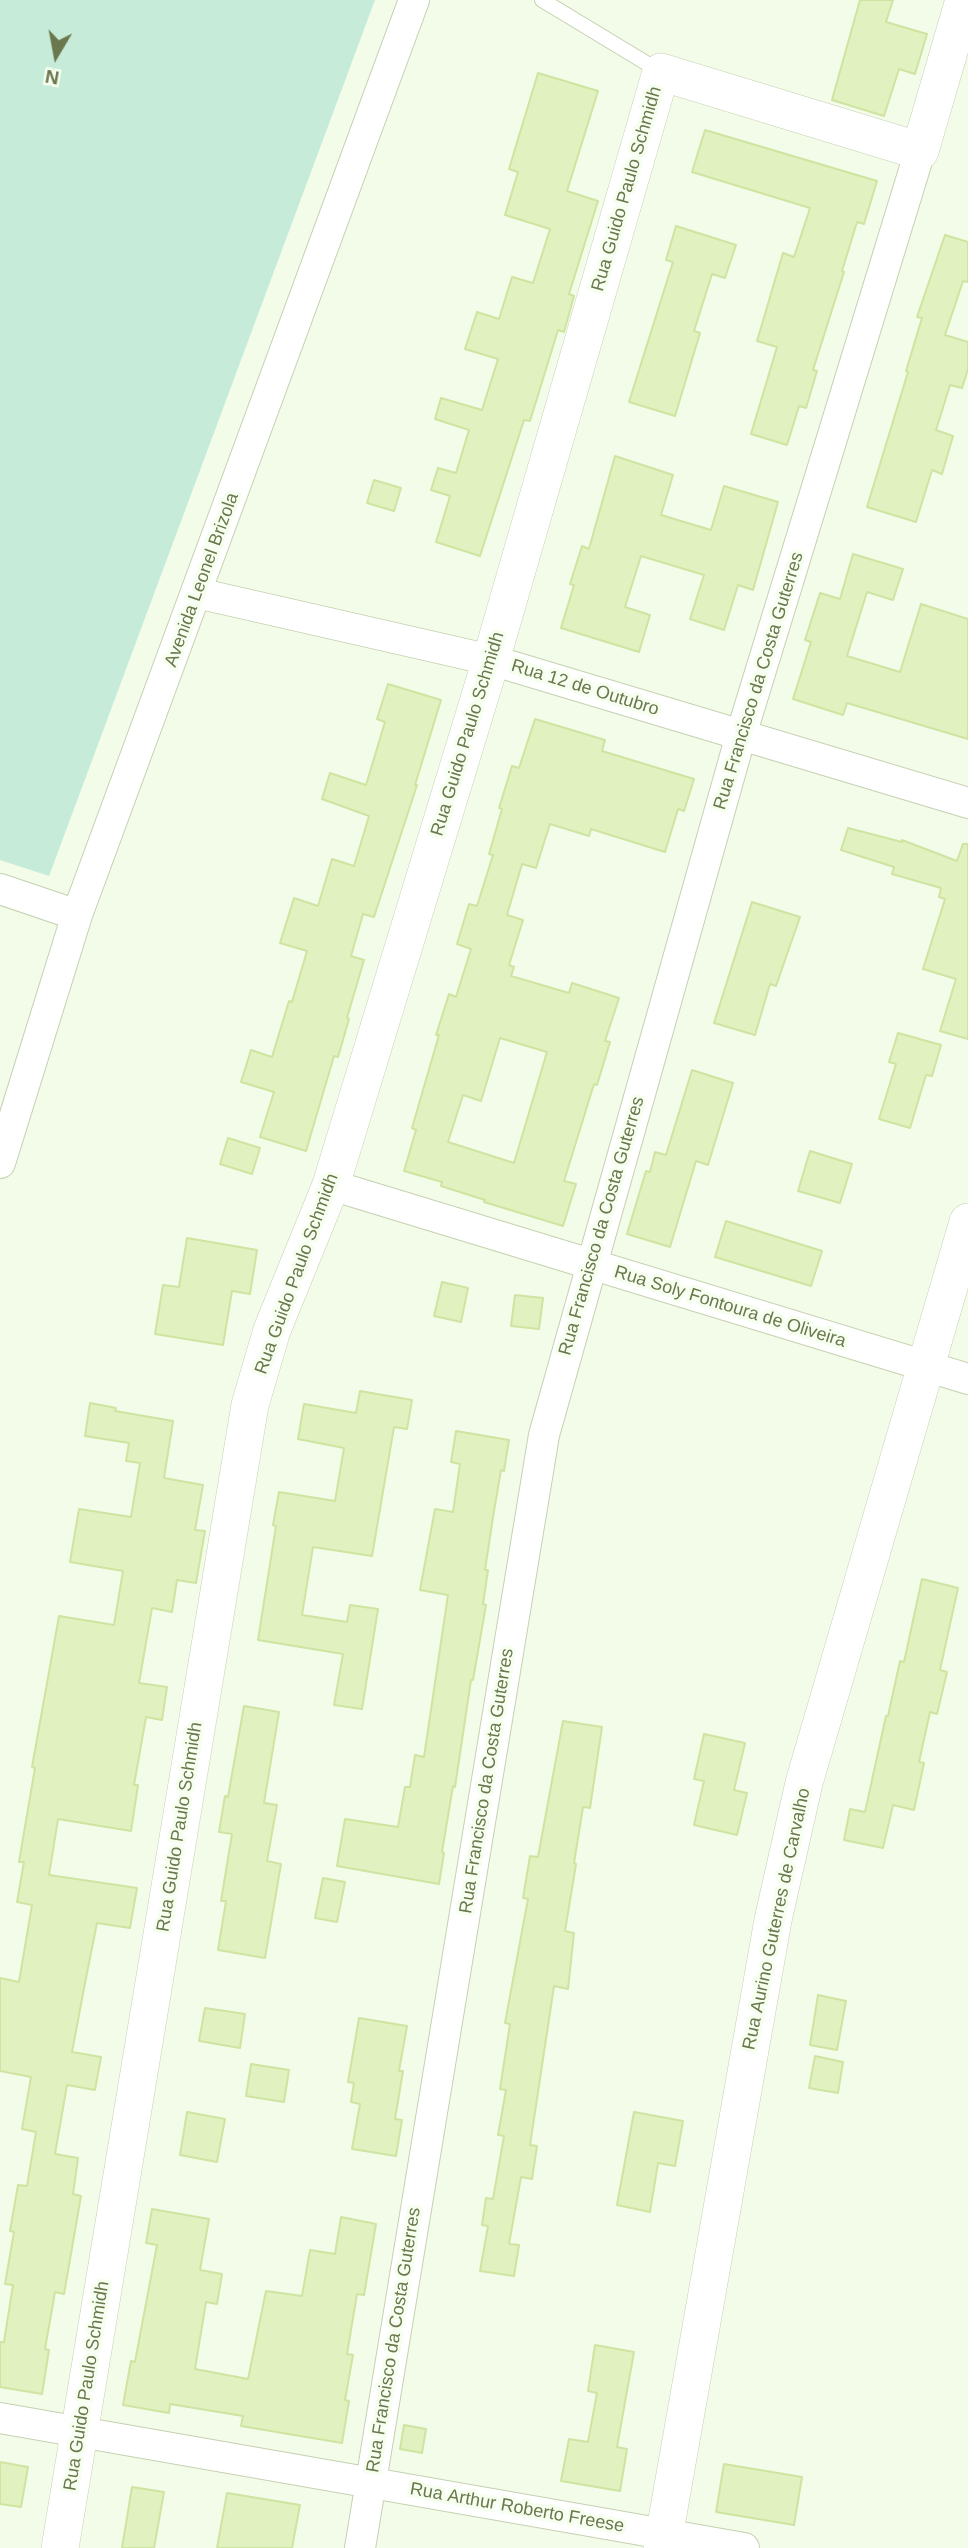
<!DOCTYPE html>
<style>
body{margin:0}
#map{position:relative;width:968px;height:2548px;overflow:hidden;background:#f2fce9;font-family:Helvetica,sans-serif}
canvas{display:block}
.north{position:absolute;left:21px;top:21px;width:70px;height:70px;-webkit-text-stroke:5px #f6ffef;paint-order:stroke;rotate:190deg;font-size:19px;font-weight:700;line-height:28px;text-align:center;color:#6b774c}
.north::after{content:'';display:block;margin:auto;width:24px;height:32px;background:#6b774c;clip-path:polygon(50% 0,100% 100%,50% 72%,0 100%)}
</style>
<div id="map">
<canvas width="968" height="2548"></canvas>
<div class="north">N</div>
</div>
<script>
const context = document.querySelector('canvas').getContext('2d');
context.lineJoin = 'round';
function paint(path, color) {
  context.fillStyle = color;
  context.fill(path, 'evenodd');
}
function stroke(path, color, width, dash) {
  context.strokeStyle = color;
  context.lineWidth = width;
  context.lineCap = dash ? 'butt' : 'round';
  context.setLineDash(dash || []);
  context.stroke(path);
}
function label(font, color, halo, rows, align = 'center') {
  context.font = font + ' Helvetica,sans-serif';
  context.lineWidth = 7;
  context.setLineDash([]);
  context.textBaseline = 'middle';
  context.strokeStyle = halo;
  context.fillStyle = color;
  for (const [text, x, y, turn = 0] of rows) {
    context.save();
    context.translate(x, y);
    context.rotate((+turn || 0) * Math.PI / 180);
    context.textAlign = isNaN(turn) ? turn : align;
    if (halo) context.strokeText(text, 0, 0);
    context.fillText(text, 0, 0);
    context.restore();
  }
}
paint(new Path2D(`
 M 0,0 L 375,0 L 49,876 L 0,860 Z`), '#c6ebd9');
const building = new Path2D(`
 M 860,0 L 893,0 L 886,22 L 927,34 L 915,74 L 899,69 L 884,116 L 832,100 Z
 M 538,73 L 598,91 L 567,191 L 598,201 L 569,294 L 574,296 L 564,332 L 558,330 L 530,421 L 524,420 L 480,556 L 436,542 L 450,496 L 431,490 L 438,468 L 456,473 L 469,430 L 435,419 L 441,398 L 482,410 L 498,359 L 465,349 L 477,312 L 499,319 L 512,277 L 533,283 L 550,229 L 505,215 L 518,172 L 509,169 Z
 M 705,130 L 877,181 L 864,224 L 857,222 L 842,271 L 844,272 L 813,370 L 817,371 L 806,408 L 799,406 L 787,445 L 751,434 L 777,347 L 757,341 L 783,253 L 794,257 L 810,208 L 692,172 Z
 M 676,226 L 736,245 L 725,278 L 712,274 L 694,331 L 700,333 L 675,416 L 629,402 L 673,262 L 666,260 Z
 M 945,235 L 968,242 L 968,282 L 963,281 L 945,335 L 968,342 L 968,369 L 962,388 L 950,385 L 936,430 L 953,436 L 942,474 L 932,470 L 916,522 L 867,507 L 908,372 L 906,371 L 922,318 L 917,317 Z
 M 615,456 L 673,475 L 661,515 L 711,530 L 724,486 L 778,502 L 753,590 L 738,585 L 724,630 L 690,619 L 704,575 L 641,556 L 625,607 L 650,615 L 639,652 L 561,628 L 574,585 L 570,584 L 582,546 L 589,549 Z
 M 374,480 L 401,488 L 394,511 L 367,503 Z
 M 853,554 L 903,569 L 893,600 L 867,592 L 847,656 L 900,672 L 921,604 L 968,619 L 968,739 L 847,703 L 843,715 L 793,699 L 811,642 L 805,640 L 820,593 L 840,599 Z
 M 388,684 L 441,700 L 415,785 L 417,785 L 374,917 L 363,914 L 351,956 L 364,960 L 347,1018 L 349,1019 L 338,1057 L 334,1056 L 306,1151 L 260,1137 L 274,1092 L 241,1082 L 251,1050 L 272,1057 L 289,1001 L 292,1002 L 307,951 L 280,943 L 294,898 L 318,906 L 332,859 L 354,866 L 369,816 L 322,799 L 330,773 L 366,785 L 385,722 L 377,719 Z
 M 535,719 L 605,740 L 602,751 L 694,779 L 684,811 L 678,809 L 665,852 L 591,829 L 589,836 L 550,824 L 536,868 L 522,864 L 507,915 L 523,920 L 509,965 L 514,967 L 511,976 L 569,993 L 572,983 L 619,998 L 605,1041 L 610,1042 L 597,1085 L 594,1084 L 564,1181 L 576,1184 L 563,1226 L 484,1202 L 485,1200 L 441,1186 L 442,1182 L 404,1171 L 416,1130 L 412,1128 L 439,1035 L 436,1035 L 449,994 L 456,997 L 471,949 L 457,944 L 469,904 L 477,906 L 493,855 L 489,854 L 502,809 L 499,808 L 512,766 L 519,768 ZM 500,1038 L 547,1052 L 514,1163 L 448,1142 L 463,1095 L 481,1101 Z
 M 848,828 L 902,842 L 902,840 L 957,861 L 963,844 L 968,844 L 968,1039 L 940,1031 L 956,979 L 923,969 L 945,899 L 939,897 L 941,888 L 892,874 L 894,867 L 841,850 Z
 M 752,902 L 800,917 L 776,986 L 770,984 L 755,1035 L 714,1023 Z
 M 898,1033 L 941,1045 L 932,1076 L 926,1075 L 910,1128 L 879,1119 L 896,1064 L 889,1062 Z
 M 692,1070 L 733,1083 L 708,1165 L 696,1161 L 670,1247 L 627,1234 L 646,1171 L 650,1172 L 655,1152 L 666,1155 Z
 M 228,1138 L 260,1148 L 252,1174 L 220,1164 Z
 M 810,1151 L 852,1164 L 840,1203 L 798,1191 Z
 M 726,1221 L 822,1251 L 811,1286 L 715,1257 Z
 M 187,1238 L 257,1250 L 250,1294 L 232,1291 L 223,1345 L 155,1334 L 163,1285 L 179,1287 Z
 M 442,1282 L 468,1288 L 461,1322 L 434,1316 Z
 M 515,1295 L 543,1298 L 539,1329 L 511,1326 Z
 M 360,1391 L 412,1400 L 407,1429 L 394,1427 L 372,1556 L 313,1547 L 302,1615 L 347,1622 L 350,1605 L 378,1609 L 362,1709 L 334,1705 L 343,1654 L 258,1640 L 276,1526 L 273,1525 L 279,1492 L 335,1501 L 344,1448 L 298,1439 L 304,1404 L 356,1413 Z
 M 90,1403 L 116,1408 L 115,1411 L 173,1421 L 164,1478 L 203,1485 L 195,1530 L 205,1531 L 196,1583 L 177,1580 L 172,1612 L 152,1608 L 139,1683 L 167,1687 L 162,1720 L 146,1717 L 134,1785 L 138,1785 L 131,1831 L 58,1819 L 49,1875 L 137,1888 L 130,1928 L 97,1923 L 85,1983 L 72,2052 L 101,2057 L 95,2090 L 67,2085 L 55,2154 L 78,2158 L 73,2194 L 81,2196 L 64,2294 L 55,2292 L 45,2349 L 49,2350 L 42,2394 L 0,2387 L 0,2342 L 4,2342 L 13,2285 L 5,2284 L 14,2232 L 10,2231 L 18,2185 L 27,2186 L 36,2132 L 22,2129 L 31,2077 L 0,2071 L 0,1978 L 19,1982 L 32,1905 L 17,1902 L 24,1862 L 19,1862 L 35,1768 L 32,1767 L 59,1616 L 114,1625 L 123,1571 L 70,1562 L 79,1509 L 131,1517 L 140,1463 L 126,1461 L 129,1443 L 85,1436 Z
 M 456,1431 L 509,1440 L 504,1471 L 501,1470 L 493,1517 L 485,1570 L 488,1570 L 483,1604 L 486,1605 L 473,1680 L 471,1680 L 455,1787 L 453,1786 L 442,1852 L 444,1853 L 439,1884 L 337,1866 L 345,1819 L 398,1827 L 405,1787 L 410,1787 L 415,1755 L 424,1757 L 448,1595 L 420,1590 L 435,1509 L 453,1512 L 460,1464 L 451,1462 Z
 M 922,1579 L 958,1588 L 940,1670 L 947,1672 L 937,1714 L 930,1712 L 919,1762 L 924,1763 L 914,1810 L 893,1805 L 883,1848 L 844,1840 L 850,1809 L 865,1812 L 886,1716 L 888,1716 L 900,1661 L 904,1662 Z
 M 244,1706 L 279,1712 L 264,1803 L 277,1805 L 267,1861 L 281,1864 L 265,1958 L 218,1950 L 226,1901 L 221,1901 L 232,1834 L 219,1832 L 225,1796 L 228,1797 Z
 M 563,1721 L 602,1727 L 590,1808 L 583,1807 L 574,1863 L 576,1864 L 565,1931 L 574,1933 L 568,1989 L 554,1986 L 530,2145 L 537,2146 L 532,2179 L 521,2177 L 509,2244 L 519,2245 L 514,2276 L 480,2271 L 488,2226 L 482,2225 L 486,2198 L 493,2199 L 504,2136 L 498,2135 L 506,2090 L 500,2089 L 510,2024 L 505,2023 L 528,1899 L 523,1898 L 530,1856 L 538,1857 Z
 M 704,1734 L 745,1743 L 734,1790 L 747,1793 L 737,1835 L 694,1825 L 704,1781 L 694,1779 Z
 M 323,1878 L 345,1882 L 337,1922 L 315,1918 Z
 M 818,1995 L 846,2001 L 837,2050 L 810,2045 Z
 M 205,2008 L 245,2014 L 240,2048 L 199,2041 Z
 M 359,2018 L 407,2026 L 399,2071 L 403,2071 L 395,2119 L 402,2120 L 396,2156 L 352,2149 L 360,2104 L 351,2102 L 354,2083 L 348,2082 Z
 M 815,2056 L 843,2062 L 838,2093 L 809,2088 Z
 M 251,2064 L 289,2070 L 284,2102 L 246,2096 Z
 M 187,2112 L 225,2119 L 217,2162 L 180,2155 Z
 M 634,2112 L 683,2121 L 675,2166 L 658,2163 L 650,2212 L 617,2205 Z
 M 152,2209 L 209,2219 L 200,2270 L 222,2274 L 217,2304 L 206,2302 L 195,2369 L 248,2379 L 266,2291 L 302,2296 L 310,2250 L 335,2254 L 341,2217 L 376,2224 L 364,2295 L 357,2294 L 347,2354 L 353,2355 L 345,2400 L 349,2401 L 342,2443 L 241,2426 L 243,2416 L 170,2404 L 169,2413 L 123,2405 L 131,2361 L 135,2362 L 157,2245 L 146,2243 Z
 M 595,2345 L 634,2352 L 617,2447 L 627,2449 L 620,2491 L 561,2481 L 569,2439 L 588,2442 L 597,2393 L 588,2391 Z
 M 404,2425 L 426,2429 L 422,2453 L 400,2449 Z
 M 0,2462 L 28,2467 L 21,2507 L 0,2504 Z
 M 724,2464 L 802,2477 L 794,2525 L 716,2512 Z
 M 132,2487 L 164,2492 L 154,2548 L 122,2548 Z
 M 227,2493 L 300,2505 L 292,2548 L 217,2548 Z`);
paint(building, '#e1f2c0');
stroke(building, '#cfe4a1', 2);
const service = new Path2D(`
 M 542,0 L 661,72`);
const minor = new Path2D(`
 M 197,593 L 491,660 L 968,803
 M 0,889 L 77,915
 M 0,1163 L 77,915 L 414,0
 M 331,1185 L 968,1379
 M 0,2418 L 744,2548
 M 360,2548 L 544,1435 L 741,735 L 920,151`);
const tertiary = new Path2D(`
 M 60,2548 L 250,1405 L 272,1330 L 331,1185 L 491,660 L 661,72 L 920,151 L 964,0
 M 662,2548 L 773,1920 L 804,1783 L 968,1222`);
stroke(service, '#c5d1b0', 16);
stroke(minor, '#c5d1b0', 32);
stroke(tertiary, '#c5d1b0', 38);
stroke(service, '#fff', 14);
stroke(minor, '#fff', 30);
stroke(tertiary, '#fff', 37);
label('18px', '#6b774c', '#f6ffef', [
 ["Rua Guido Paulo Schmidh",627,189,-74],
 ["Avenida Leonel Brizola",202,580,-70],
 ["Rua Francisco da Costa Guterres",759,681,-73],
 ["Rua 12 de Outubro",585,688,17],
 ["Rua Guido Paulo Schmidh",468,734,-73],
 ["Rua Francisco da Costa Guterres",602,1226,-74],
 ["Rua Guido Paulo Schmidh",297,1274,-70],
 ["Rua Soly Fontoura de Oliveira",730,1307,17],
 ["Rua Francisco da Costa Guterres",487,1781,-81],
 ["Rua Guido Paulo Schmidh",180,1827,-81],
 ["Rua Aurino Guterres de Carvalho",777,1919,-78],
 ["Rua Francisco da Costa Guterres",394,2340,-81],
 ["Rua Guido Paulo Schmidh",87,2386,-81],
 ["Rua Arthur Roberto Freese",517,2508,10]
]);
</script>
